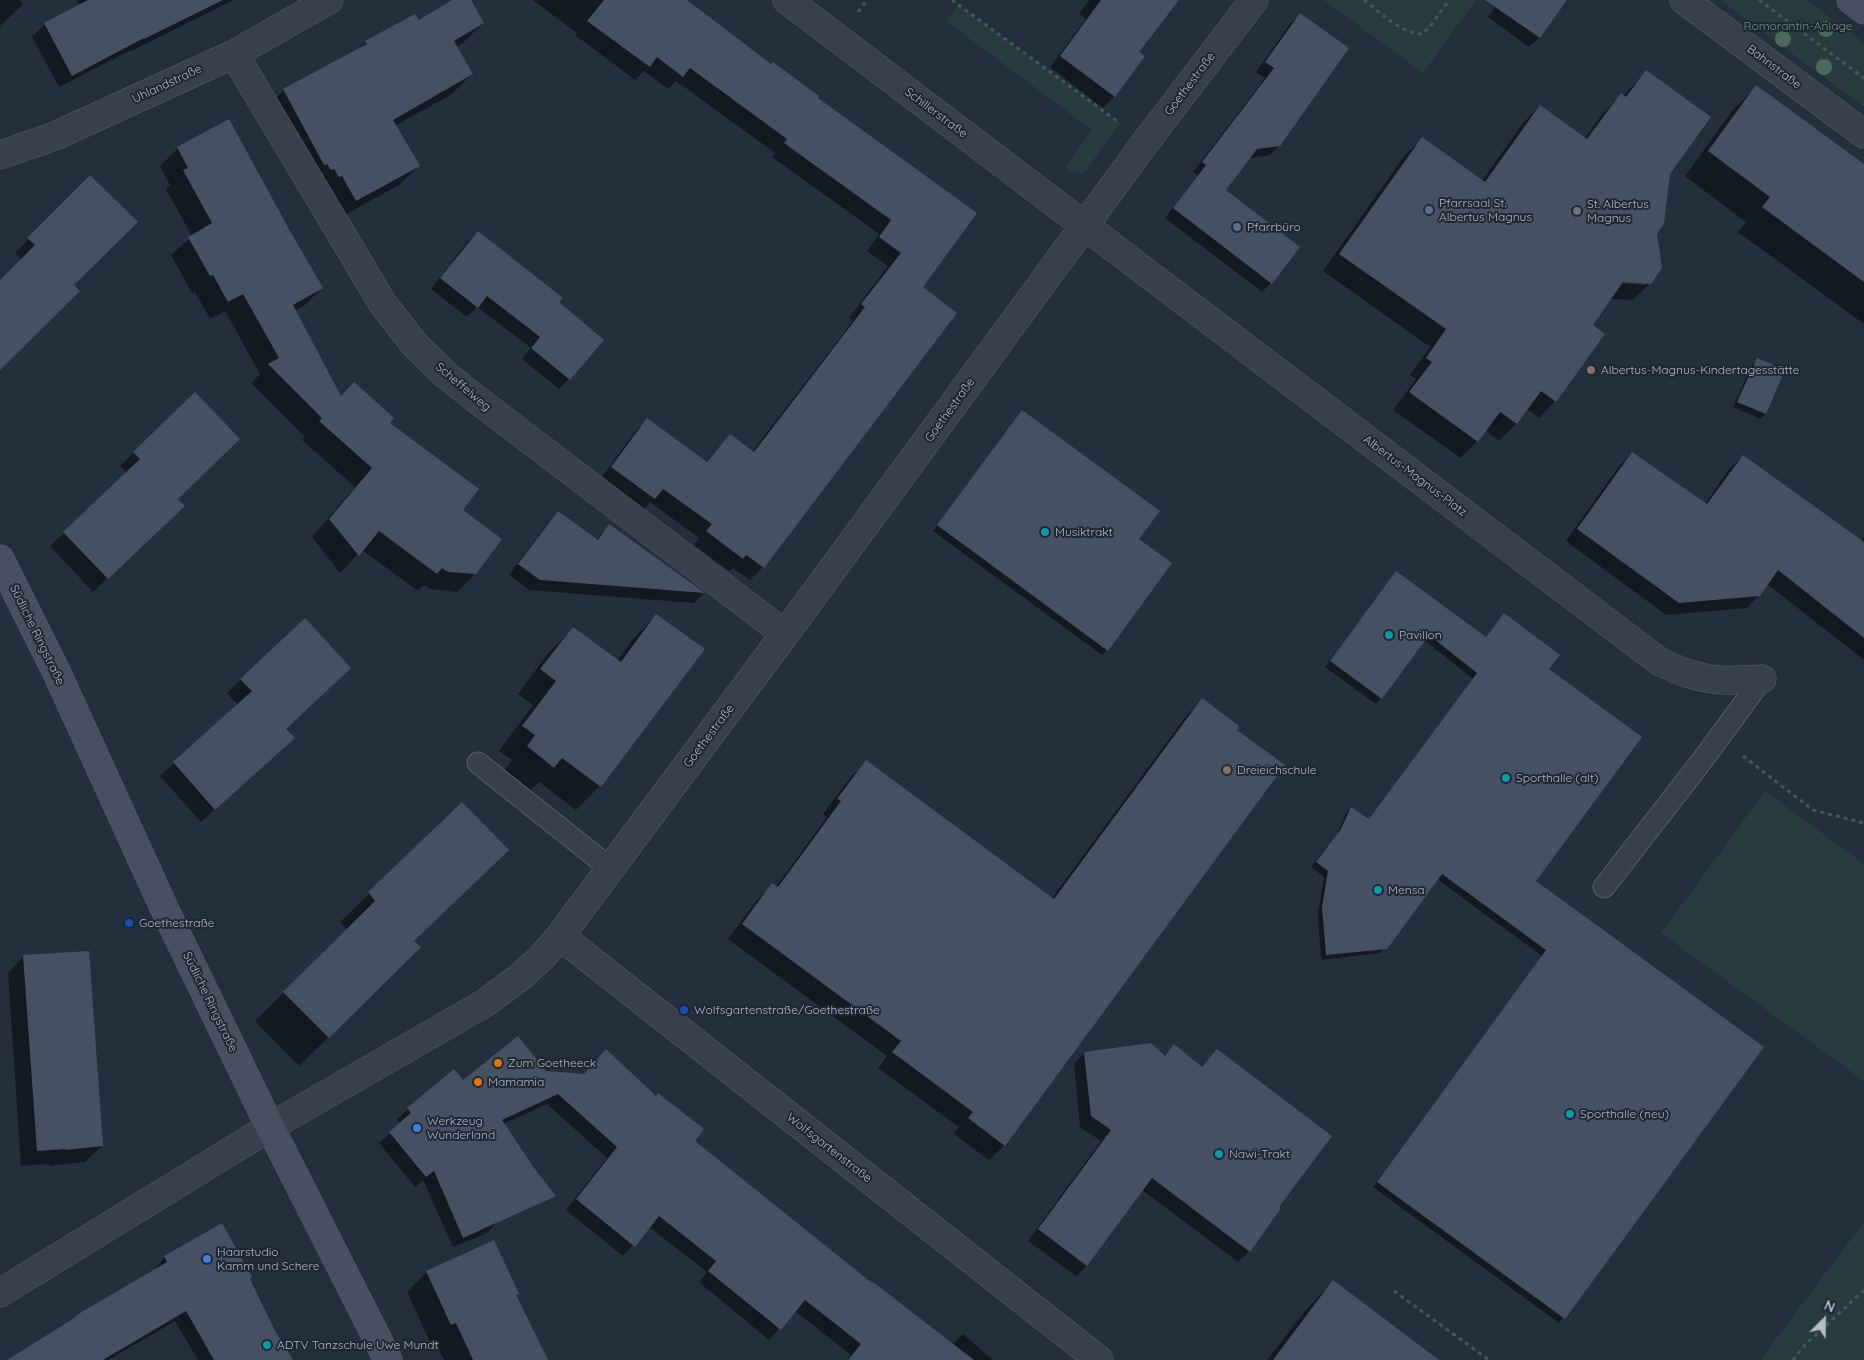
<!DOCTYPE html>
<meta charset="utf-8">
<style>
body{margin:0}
#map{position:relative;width:1864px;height:1360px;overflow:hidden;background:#242f3e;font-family:Quicksand,sans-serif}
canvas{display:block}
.north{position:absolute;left:1799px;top:1295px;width:50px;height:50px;-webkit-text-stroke:4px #1d2633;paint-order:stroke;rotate:23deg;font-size:14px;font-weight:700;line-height:20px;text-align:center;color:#b4bcc9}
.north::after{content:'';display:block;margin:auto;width:18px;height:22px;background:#b4bcc9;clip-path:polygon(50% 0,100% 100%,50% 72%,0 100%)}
</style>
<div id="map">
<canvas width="1864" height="1360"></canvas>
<div class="north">N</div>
</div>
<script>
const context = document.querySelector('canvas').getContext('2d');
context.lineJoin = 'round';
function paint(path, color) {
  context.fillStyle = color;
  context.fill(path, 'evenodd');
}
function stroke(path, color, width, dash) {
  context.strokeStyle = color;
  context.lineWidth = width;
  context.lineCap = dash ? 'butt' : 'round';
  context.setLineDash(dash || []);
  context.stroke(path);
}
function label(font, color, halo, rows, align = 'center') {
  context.font = font + ' Quicksand,sans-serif';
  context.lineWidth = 4;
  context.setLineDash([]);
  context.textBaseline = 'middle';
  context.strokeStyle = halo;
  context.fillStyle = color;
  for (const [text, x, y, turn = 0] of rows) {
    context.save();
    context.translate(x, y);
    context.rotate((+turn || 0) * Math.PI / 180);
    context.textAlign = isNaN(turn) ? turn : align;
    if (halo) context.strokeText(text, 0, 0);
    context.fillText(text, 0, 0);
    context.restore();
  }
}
paint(new Path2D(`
 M 1324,0 L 1476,0 L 1423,73 Z
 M 1720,0 L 1806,0 L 1864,43 L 1864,107 Z
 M 958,5 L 1120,123 L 1084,173 C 1076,175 1071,171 1065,167 L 1092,130 L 946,21 Z
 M 1765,791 L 1864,864 L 1864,1081 L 1661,933 Z
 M 1864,1222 L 1864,1360 L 1760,1360 Z`), '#263c3f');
paint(new Path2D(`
 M 0,0 L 20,0 L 23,4 L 0,26 Z
 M 77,0 L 233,0 L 131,51 L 131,50 L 59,87 L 32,37 L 45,24 L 80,6 Z
 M 454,0 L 470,0 L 483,23 L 463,43 L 456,47 L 472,74 L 452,94 L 395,126 L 419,165 L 399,185 L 336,220 L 264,110 L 284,90 L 358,50 L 366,42 L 415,16 L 418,22 Z
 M 533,0 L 686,0 L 771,65 L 976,213 L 922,288 L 763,567 L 750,580 L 733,568 L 729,571 L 694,545 L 699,538 L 650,502 L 641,512 L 599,481 L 634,433 L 647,419 L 706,462 L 730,436 L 752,452 L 853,321 L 849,318 L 888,266 L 867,251 L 879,234 L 772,157 L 775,153 L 676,81 L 668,89 L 644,71 L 635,80 L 575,35 L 577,33 Z
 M 1089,0 L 1177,0 L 1137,52 L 1144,57 L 1114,97 L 1103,108 L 1050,67 L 1086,19 L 1079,14 Z
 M 1500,0 L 1566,0 L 1539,38 L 1529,47 L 1488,17 Z
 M 1300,15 L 1280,145 L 1270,155 L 1249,158 L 1224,190 L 1271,283 L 1262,292 L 1165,218 L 1198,175 L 1193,172 L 1265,78 L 1256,72 L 1290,24 Z
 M 1646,72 L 1669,174 L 1655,233 L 1650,283 L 1633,300 L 1610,299 L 1591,326 L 1555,401 L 1539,418 L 1527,409 L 1516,424 L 1499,441 L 1485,430 L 1477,441 L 1461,458 L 1393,410 L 1416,379 L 1410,375 L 1430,347 L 1323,271 L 1405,155 L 1422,139 L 1482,181 L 1523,123 L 1540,106 L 1585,138 L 1604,112 L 1621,95 L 1623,96 ZM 1617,280 L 1645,282 L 1645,285 L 1616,283 Z
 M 1756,87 L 1864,165 L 1864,324 L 1738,232 L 1746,222 L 1685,176 L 1732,111 Z
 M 178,148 L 322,288 L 304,306 L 295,311 L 341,397 L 388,423 L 461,511 L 475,574 L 457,592 L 430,589 L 424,585 L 418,591 L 362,550 L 340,573 L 312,537 L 355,487 L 302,440 L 305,437 L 251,383 L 260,374 L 225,311 L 210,319 L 195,292 L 192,293 L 171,255 L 192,236 L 166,189 L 170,185 L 160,166 Z
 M 90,177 L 73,285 L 0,369 L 0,281 L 22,260 L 15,253 Z
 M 478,232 L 557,302 L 569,379 L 559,389 L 522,359 L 531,348 L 477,307 L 467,317 L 431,289 L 467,242 Z
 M 1757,360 L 1765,414 L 1760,419 L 1733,407 L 1752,365 Z
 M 195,393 L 177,499 L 169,520 L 93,592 L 50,546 L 127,473 L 120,466 Z
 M 1022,411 L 1138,539 L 1107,650 L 1102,655 L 933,531 Z
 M 1632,453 L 1705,504 L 1730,468 L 1743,456 L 1861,541 L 1864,537 L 1864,660 L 1767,584 L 1759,595 L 1747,608 L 1666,615 L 1566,541 L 1620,465 Z
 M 558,513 L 596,540 L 609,526 L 703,594 L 694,603 L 529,590 L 509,575 L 548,523 Z
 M 1396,573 L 1485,638 L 1504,614 L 1548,669 L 1534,881 L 1762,1048 L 1559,1323 L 1373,1187 L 1542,956 L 1437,879 L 1380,953 L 1321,960 L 1318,913 L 1324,877 L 1311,867 L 1336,836 L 1346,813 L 1351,808 L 1369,820 L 1473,679 L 1424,640 L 1376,704 L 1325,667 Z
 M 656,616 L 703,649 L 600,786 L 576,810 L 539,782 L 530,790 L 504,771 L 512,760 L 499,751 L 533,705 L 518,694 L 549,652 L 573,629 L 617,661 L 633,639 Z
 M 304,619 L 279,752 L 201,822 L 160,776 L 238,705 L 227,693 Z
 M 1202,700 L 1235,730 L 1284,765 L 1004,1146 L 989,1160 L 954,1134 L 959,1127 L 878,1068 L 887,1056 L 728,939 L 757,900 L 772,885 L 776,887 L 827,817 L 823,814 L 851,777 L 866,762 L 1052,898 L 1187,715 Z
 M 462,804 L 413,941 L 391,976 L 299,1066 L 255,1021 L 347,930 L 340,922 Z
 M 24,956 L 102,1146 L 85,1162 L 49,1166 L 49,1164 L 21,1166 L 8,973 Z
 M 1174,1046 L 1201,1068 L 1217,1051 L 1277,1207 L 1280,1208 L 1249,1252 L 1238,1262 L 1142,1190 L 1087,1265 L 1076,1276 L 1028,1241 L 1101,1141 L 1080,1127 L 1074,1064 L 1084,1053 L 1164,1056 Z
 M 606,1051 L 693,1141 L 796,1225 L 952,1344 L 963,1334 L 993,1360 L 847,1360 L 851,1355 L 795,1311 L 769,1340 L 699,1282 L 707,1272 L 649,1227 L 623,1256 L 566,1210 L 607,1158 L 547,1104 L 503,1124 L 497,1222 L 487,1233 L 453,1247 L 423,1180 L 415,1187 L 379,1143 L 401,1124 L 397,1119 L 408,1109 L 462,1082 L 545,1073 L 583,1075 Z
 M 165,1257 L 248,1279 L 274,1332 L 291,1360 L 198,1360 L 175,1321 L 108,1360 L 9,1360 L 156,1270 L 155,1268 Z
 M 427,1272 L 515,1296 L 544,1360 L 444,1360 L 435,1342 L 431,1344 L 407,1292 Z
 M 1333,1282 L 1437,1360 L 1267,1360 L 1305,1311 Z`), '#0007');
paint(new Path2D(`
 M 88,0 L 223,0 L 144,39 L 144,38 L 72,76 L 44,23 Z
 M 452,0 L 471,0 L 484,23 L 454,41 L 473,74 L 393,120 L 420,166 L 356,201 L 342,176 L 339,177 L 334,169 L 331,170 L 327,164 L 324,165 L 283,89 L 367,44 L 365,41 L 415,14 L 419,20 Z
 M 604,0 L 687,0 L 771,64 L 773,62 L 819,96 L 818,98 L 977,213 L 923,287 L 957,313 L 764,568 L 746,555 L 743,559 L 706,531 L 712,524 L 663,489 L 655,499 L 611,467 L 647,418 L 707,462 L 730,434 L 754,452 L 865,307 L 861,304 L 901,253 L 879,237 L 891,220 L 784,143 L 787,139 L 690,68 L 683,77 L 657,57 L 650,67 L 587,21 Z
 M 1101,0 L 1179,0 L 1139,52 L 1145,56 L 1115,97 L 1060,56 Z
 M 1485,0 L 1567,0 L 1540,38 Z
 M 1300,13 L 1349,48 L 1280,146 L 1257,149 L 1226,190 L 1300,247 L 1272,284 L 1173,208 L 1206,165 L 1202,162 L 1274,68 L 1265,62 Z
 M 1646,70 L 1711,117 L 1670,174 L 1664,224 L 1657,234 L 1662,268 L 1651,284 L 1623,282 L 1593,325 L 1605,334 L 1556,402 L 1541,391 L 1517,424 L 1500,412 L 1478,442 L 1409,392 L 1432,362 L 1426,358 L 1446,329 L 1339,254 L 1422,137 L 1485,182 L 1540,105 L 1587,139 L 1621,93 L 1626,97 Z
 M 1756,85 L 1864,164 L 1864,282 L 1762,207 L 1770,197 L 1708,151 Z
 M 229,119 L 290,231 L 323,288 L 293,305 L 341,396 L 354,382 L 394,418 L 390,423 L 479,489 L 463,510 L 502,539 L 476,574 L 448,572 L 442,568 L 437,574 L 379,531 L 359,556 L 329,519 L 372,468 L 319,421 L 322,418 L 268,364 L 279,358 L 243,294 L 228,302 L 213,275 L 210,276 L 188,237 L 212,223 L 183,170 L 188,168 L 177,147 Z
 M 90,175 L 138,222 L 74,285 L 80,291 L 0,370 L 0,280 L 35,245 L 27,238 Z
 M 478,231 L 563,298 L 559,302 L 604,340 L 570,380 L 531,348 L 540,337 L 487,296 L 478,308 L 440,278 Z
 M 1757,358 L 1785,370 L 1766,414 L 1737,402 Z
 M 195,392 L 240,439 L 178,499 L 185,506 L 108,579 L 63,532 L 140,459 L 133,452 Z
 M 1022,410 L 1160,511 L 1139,539 L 1172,563 L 1108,651 L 937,525 Z
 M 1632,452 L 1707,504 L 1743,455 L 1864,542 L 1864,638 L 1778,570 L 1760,596 L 1679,603 L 1577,529 Z
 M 558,511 L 598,540 L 609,524 L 705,593 L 540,580 L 518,564 Z
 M 1396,571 L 1486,637 L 1504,613 L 1560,655 L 1549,669 L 1642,737 L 1536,881 L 1764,1047 L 1565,1319 L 1377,1182 L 1546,950 L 1442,874 L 1387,949 L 1326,955 L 1322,907 L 1328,871 L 1316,862 L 1341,829 L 1351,807 L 1369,819 L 1477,673 L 1429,635 L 1382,699 L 1330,661 Z
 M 656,614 L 705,649 L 601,787 L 562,758 L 554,768 L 527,746 L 535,735 L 522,726 L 556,681 L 540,669 L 573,627 L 621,662 Z
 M 305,618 L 351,668 L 286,729 L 295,738 L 215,810 L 173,762 L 252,691 L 240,679 Z
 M 1202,698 L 1239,726 L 1237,730 L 1285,765 L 1005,1146 L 968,1118 L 973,1112 L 892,1052 L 901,1041 L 742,924 L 772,883 L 778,887 L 841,801 L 837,799 L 866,760 L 1054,899 Z
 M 462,802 L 509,850 L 414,941 L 421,947 L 329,1038 L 283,992 L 375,901 L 368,892 Z
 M 89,951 L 103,1146 L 65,1150 L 65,1149 L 37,1151 L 23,955 Z
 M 518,1036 L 546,1071 L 584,1074 L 606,1049 L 656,1096 L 658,1093 L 704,1129 L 695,1141 L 872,1283 L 873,1282 L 974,1360 L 848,1360 L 861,1344 L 805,1300 L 781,1330 L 708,1271 L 716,1261 L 659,1216 L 635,1247 L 576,1199 L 617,1147 L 558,1094 L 502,1120 L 534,1168 L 556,1196 L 463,1238 L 434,1171 L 426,1177 L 389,1132 L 411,1113 L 407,1108 L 454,1069 L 463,1080 Z
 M 1151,1043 L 1165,1056 L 1174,1044 L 1202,1067 L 1217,1049 L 1332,1136 L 1279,1207 L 1281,1208 L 1250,1252 L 1152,1178 L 1087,1266 L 1038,1229 L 1111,1130 L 1091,1116 L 1084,1052 Z
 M 222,1223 L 252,1277 L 250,1279 L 275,1331 L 293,1360 L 214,1360 L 186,1311 L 103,1360 L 7,1360 L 76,1317 L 75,1316 L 167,1262 L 164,1256 Z
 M 494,1240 L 519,1294 L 516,1295 L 548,1360 L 473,1360 L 456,1323 L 451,1325 L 426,1271 Z
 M 1333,1280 L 1439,1360 L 1273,1360 Z`), '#455162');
const lane = new Path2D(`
 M 478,763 L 610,868
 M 1604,887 L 1701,762 L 1762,679`);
const street = new Path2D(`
 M 787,0 L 1660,662 C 1700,681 1718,682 1762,679
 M 1684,0 L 1864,134
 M 234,54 L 383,304 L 415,345 L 446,375 L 480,402 L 785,634
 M 0,155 L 55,136 L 234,54 L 329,0
 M 560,936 L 1099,1360
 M 0,1293 L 270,1127 L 485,1003 L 520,977 L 542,957 L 560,936 L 785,634 L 1145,143 L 1254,0`);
const secondary = new Path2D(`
 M 1851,0 L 1864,10
 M 0,559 L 56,671 L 165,910 L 270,1127 L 388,1360`);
stroke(lane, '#565f6c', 23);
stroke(street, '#565f6c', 29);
stroke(secondary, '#565f6c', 29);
stroke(new Path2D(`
 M 952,0 L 1117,121
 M 1364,0 C 1381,13 1399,32 1421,34 L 1429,28 L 1449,0
 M 1759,0 L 1864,78
 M 858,12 L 867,0
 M 1743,756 L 1813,810 L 1864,823
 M 1394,1291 L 1489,1360
 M 1793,1360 L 1805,1345 L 1864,1290`), '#44595c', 3, [4, 4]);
stroke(lane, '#38414e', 21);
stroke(street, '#38414e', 28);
stroke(secondary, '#465061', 28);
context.fillStyle = '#4b6a5d';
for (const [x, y] of [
 [1826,29],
 [1783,39],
 [1824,67]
]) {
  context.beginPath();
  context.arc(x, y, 8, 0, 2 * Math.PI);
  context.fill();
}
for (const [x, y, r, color] of [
 [1429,210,5,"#5c6f8a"],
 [1577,211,5,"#6b7280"],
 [1237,227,5,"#5c6f8a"],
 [1591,370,5,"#8d6e63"],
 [1045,532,5,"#0f9aa8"],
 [1389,635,5,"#0f9aa8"],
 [1227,770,5,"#8d6e63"],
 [1506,778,5,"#0f9aa8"],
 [1378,890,5,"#0f9aa8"],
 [129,923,5,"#1a4fb4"],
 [684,1010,5,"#1a4fb4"],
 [498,1063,5,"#e8710a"],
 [478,1082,5,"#e8710a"],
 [1570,1114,5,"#0f9aa8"],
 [417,1128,5,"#3f7fe0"],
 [1219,1154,5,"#0f9aa8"],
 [207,1259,5,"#3f7fe0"],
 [267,1345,5,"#0f9aa8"]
]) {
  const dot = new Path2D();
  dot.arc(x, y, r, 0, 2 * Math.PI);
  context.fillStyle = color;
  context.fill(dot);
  stroke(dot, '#1d2633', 2);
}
label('12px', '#6b9a76', '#1d2633', [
 ["Romorantin-Anlage",1798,26]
]);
label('12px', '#b4bcc9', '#1d2633', [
 ["Bahnstraße",1774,67,37],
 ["Uhlandstraße",167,84,-25],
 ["Goethestraße",1190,84,-53],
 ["Schillerstraße",936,113,37],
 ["Scheffelweg",463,387,40],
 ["Goethestraße",950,410,-54],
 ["Albertus-Magnus-Platz",1415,476,37],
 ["Südliche Ringstraße",37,635,64],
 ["Goethestraße",709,736,-53],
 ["Südliche Ringstraße",210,1002,64],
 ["Wolfsgartenstraße",829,1148,38]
]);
label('12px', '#b4bcc9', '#1d2633', [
 ["Pfarrsaal St.",1439,203],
 ["Albertus Magnus",1439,217],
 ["St. Albertus",1587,204],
 ["Magnus",1587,218],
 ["Pfarrbüro",1247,227],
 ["Albertus-Magnus-Kindertagesstätte",1601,370],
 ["Musiktrakt",1055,532],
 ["Pavillon",1399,635],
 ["Dreieichschule",1237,770],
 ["Sporthalle (alt)",1516,778],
 ["Mensa",1388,890],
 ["Goethestraße",139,923],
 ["Wolfsgartenstraße/Goethestraße",694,1010],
 ["Zum Goetheeck",508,1063],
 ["Mamamia",488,1082],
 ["Sporthalle (neu)",1580,1114],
 ["Werkzeug",427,1121],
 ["Wunderland",427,1135],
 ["Nawi-Trakt",1229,1154],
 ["Haarstudio",217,1252],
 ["Kamm und Schere",217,1266],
 ["ADTV Tanzschule Uwe Mundt",277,1345]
], 'left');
</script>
